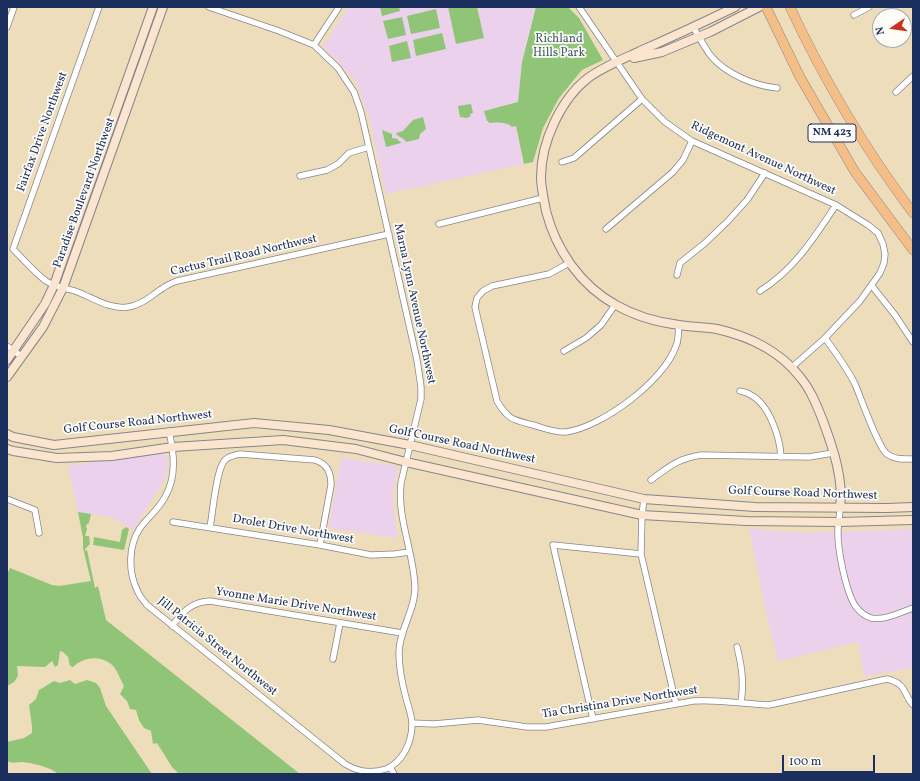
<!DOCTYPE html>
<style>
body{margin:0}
#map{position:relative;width:920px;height:781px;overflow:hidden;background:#edb;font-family:Vollkorn,serif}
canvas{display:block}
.frame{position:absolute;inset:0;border:8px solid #1b2f5e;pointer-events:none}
.north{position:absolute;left:872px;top:8px;width:40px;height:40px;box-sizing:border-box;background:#fdfcf7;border:1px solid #a3aaba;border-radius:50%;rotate:257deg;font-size:11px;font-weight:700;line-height:16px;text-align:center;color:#1b2f5e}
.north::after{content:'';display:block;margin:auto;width:14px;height:18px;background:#c8321e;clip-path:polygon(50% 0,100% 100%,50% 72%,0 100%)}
.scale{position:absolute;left:782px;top:755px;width:93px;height:18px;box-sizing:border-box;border:2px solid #1b2f5e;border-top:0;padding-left:5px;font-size:12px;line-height:14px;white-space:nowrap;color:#1b2f5e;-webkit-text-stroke:3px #fdfcf7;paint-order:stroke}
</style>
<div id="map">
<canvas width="920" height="781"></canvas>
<div class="frame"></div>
<div class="north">N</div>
<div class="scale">100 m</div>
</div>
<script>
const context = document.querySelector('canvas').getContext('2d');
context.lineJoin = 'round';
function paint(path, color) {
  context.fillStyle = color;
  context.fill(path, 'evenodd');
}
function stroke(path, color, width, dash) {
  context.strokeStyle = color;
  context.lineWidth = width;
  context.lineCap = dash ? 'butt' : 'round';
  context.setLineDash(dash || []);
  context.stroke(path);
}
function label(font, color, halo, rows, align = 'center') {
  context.font = font + ' Vollkorn,serif';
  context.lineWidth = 3.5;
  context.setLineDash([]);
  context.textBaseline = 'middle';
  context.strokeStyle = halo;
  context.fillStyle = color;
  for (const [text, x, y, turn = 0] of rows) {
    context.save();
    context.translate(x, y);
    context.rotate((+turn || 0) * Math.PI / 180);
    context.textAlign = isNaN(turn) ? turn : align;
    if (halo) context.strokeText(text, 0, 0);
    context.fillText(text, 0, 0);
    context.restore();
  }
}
paint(new Path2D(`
 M 349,7 L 536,7 L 522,62 L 516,128 L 524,164 L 386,194 L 370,120 L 356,81 L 323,46 Z
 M 161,453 L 167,458 L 168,463 L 166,477 L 133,530 L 111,517 L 78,512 L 68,466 Z
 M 341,458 L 398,466 L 393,492 L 394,514 L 398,538 L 329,528 Z
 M 749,528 L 798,533 L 913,529 L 913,668 L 864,676 L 858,642 L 778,661 L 766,613 Z`), '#ebd1eb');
paint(new Path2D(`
 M 380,7 L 399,7 L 400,11 L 382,16 Z
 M 448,7 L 477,7 L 484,38 L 456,44 Z
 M 536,7 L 568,7 L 579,18 L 603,60 L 582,70 L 559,98 L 543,128 L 533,162 L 524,164 L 516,126 L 512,127 C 507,122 497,122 489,123 L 488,121 L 487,121 L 484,111 L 518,102 L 522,62 Z
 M 436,9 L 440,28 L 411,34 L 407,16 Z
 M 402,17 L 406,35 L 388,39 L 383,21 Z
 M 442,33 L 446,49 L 416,56 L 413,40 Z
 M 407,41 L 411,58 L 392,62 L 389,46 Z
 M 471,104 L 473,113 L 470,114 L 471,116 L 467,118 L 460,117 L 458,106 Z
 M 423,117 L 426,129 L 420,134 L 419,139 L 406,142 L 405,140 L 397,135 L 396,133 L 403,131 L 413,120 Z
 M 382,130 L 392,134 L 392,138 L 398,139 L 398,141 L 400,141 L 401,143 L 386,147 Z
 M 78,512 L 91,514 L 89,523 L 87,524 L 86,527 L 87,529 L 85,536 L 89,536 L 90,544 L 85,549 L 85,551 L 87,550 L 95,588 L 98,586 L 106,620 L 300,774 L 179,774 L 172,767 L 157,743 L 153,744 L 151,731 L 144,728 L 139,720 L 136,710 L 130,709 L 127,701 L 120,694 L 124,686 C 120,679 117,669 111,664 C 100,655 83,657 73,667 L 70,666 L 68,657 L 63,652 L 60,651 L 58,665 L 55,667 L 52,661 L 45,667 L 17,666 L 18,676 L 14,682 L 7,686 L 7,574 L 10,568 L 52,585 L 59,586 L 91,581 L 83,548 L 83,538 Z
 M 126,527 L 129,529 L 124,550 L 93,545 L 94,537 L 120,542 L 122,530 Z
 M 70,680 L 75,684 L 87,680 L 96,683 L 100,688 L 106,706 L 152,774 L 58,774 C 51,767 32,763 22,762 C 17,762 12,764 7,761 L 7,742 L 24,738 L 32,733 L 32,726 L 29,705 L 36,699 L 39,690 L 54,681 L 60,683 Z`), '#90c578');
const street = new Path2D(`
 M 99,7 L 13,249 C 24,260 34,272 46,281 C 55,287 66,288 75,291 C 92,297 110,310 128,307 C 142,305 152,295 163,288 C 167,285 172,283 177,281 L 389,234
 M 579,7 L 642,99 L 665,122 L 692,141 L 836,205 L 868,225 L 878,233 L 883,244 L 885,254 L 884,263 L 880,273 L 860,301 L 825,338 L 791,368
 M 854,15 L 869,7
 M 7,27 L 14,7
 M 693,27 C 699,36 704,47 711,56 C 726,74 755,86 777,88
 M 314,45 L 339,7
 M 896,92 L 913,76
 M 562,162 L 574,158 L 642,99
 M 300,176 L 327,170 L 338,164 L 349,153 L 369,147
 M 439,224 L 543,198
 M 606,229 L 673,172 L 683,160 L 692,141
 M 569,263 L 549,274 L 492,286 L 483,291 L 477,298 L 475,307 L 497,401 C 508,420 514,420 533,425 C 544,428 555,433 566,432 C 602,427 664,381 676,346 C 679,340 678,332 679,325
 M 677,275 L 680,263 L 705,243 L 728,221 L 747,200 L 765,173
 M 872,286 L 895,315 L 913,342
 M 760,291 C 794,270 814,238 836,205
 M 825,338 C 836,353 847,368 855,384 C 861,398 878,447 887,454 C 895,460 903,459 913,459
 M 7,346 L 21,356
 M 564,351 L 586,338 L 601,325 L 615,305
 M 740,391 C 743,392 746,392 749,394 C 769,403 780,437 781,457
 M 169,431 C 174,453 177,476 165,497 C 159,509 148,517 140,528 C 128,546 128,573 138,592 C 140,597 144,601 147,605 L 345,764 C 358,772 371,774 386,769 C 403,762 412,742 412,724 C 412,716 408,706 406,698 C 402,683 399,668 399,653 C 399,630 415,611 415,588 C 414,552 397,520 401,483 L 421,399 L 421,387 L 417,360 L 361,112 L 354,92 L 338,68 L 314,45 L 279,31 L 209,7
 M 651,480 C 670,466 677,459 701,455 L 809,457 L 833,453
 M 7,499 L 35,510 L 39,533
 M 644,499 L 642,515 L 641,554 L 676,704
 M 840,508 C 840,515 838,523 838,530 C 837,548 846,593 856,607 C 860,612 865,616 871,618 C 884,621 901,612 913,608
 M 173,522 L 320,545 L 371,555 L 395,554 L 409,552
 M 210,527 C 213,512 216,469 225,460 C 229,456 234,455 240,454 L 315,460 C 327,464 331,472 331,485 L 320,545
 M 172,626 C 183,611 192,602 210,601 L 402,633
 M 737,647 C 742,667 744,682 741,703
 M 333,659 L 340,623
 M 593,719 L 553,545 L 641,554
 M 412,723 L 434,724 L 478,720 L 527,727 L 546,727 L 693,701 C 718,699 743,704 769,705 L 887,679 C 907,684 902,692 913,705
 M 390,767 L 394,774`);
const secondary = new Path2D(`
 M 735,7 C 704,22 672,37 640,51 C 623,59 603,67 588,78 C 561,99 541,142 541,177 C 541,188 544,200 546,211 C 556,250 581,286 616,305 C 635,316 656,322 679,325 C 691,327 705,327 717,329 C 748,336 780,351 800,377 C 811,390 817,406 823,421 C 833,448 844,480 840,508
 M 634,58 L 662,52 L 710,32 L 759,7
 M 7,360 L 45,304 L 54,285 L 153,7
 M 7,377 L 43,327 L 63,288 L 163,7
 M 7,434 L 13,437 L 54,445 L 254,423 L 329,430 L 410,445 L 644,499 L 755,507 L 887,508 L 913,507
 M 7,449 L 13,451 L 57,458 L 112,456 L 173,447 L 283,440 L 356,449 L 406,462 L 642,515 L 746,521 L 839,522 L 913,520`);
const primary = new Path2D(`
 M 766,7 L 800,77 L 855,172 L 913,250
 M 790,7 C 824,80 865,149 913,213`);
stroke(street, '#84868c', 7);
stroke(secondary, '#84868c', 10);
stroke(primary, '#84868c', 10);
stroke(street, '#fff', 5.5);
stroke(secondary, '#fbe5cf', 8);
stroke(primary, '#f6be87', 9);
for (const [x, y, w] of [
 [832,133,48]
]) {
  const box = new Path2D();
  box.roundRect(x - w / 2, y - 9, w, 18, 3);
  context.fillStyle = '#fdfcf7';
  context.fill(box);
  stroke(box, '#1b2f5e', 1);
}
label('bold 11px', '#1b2f5e', null, [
 ["NM 423",832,133]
]);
label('12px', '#3e5c66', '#fdfcf7', [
 ["Richland",559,40],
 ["Hills Park",559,54]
]);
label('12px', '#1b2f5e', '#fdfcf7', [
 ["Fairfax Drive Northwest",43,132,-70],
 ["Ridgemont Avenue Northwest",763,159,25],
 ["Paradise Boulevard Northwest",85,193,-70],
 ["Cactus Trail Road Northwest",244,256,-13],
 ["Marna Lynn Avenue Northwest",414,304,78],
 ["Golf Course Road Northwest",138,423,-6],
 ["Golf Course Road Northwest",462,445,12],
 ["Golf Course Road Northwest",803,494,2],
 ["Drolet Drive Northwest",293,530,10],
 ["Yvonne Marie Drive Northwest",296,605,9],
 ["Jill Patricia Street Northwest",217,647,39],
 ["Tia Christina Drive Northwest",620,703,-9]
]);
</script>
